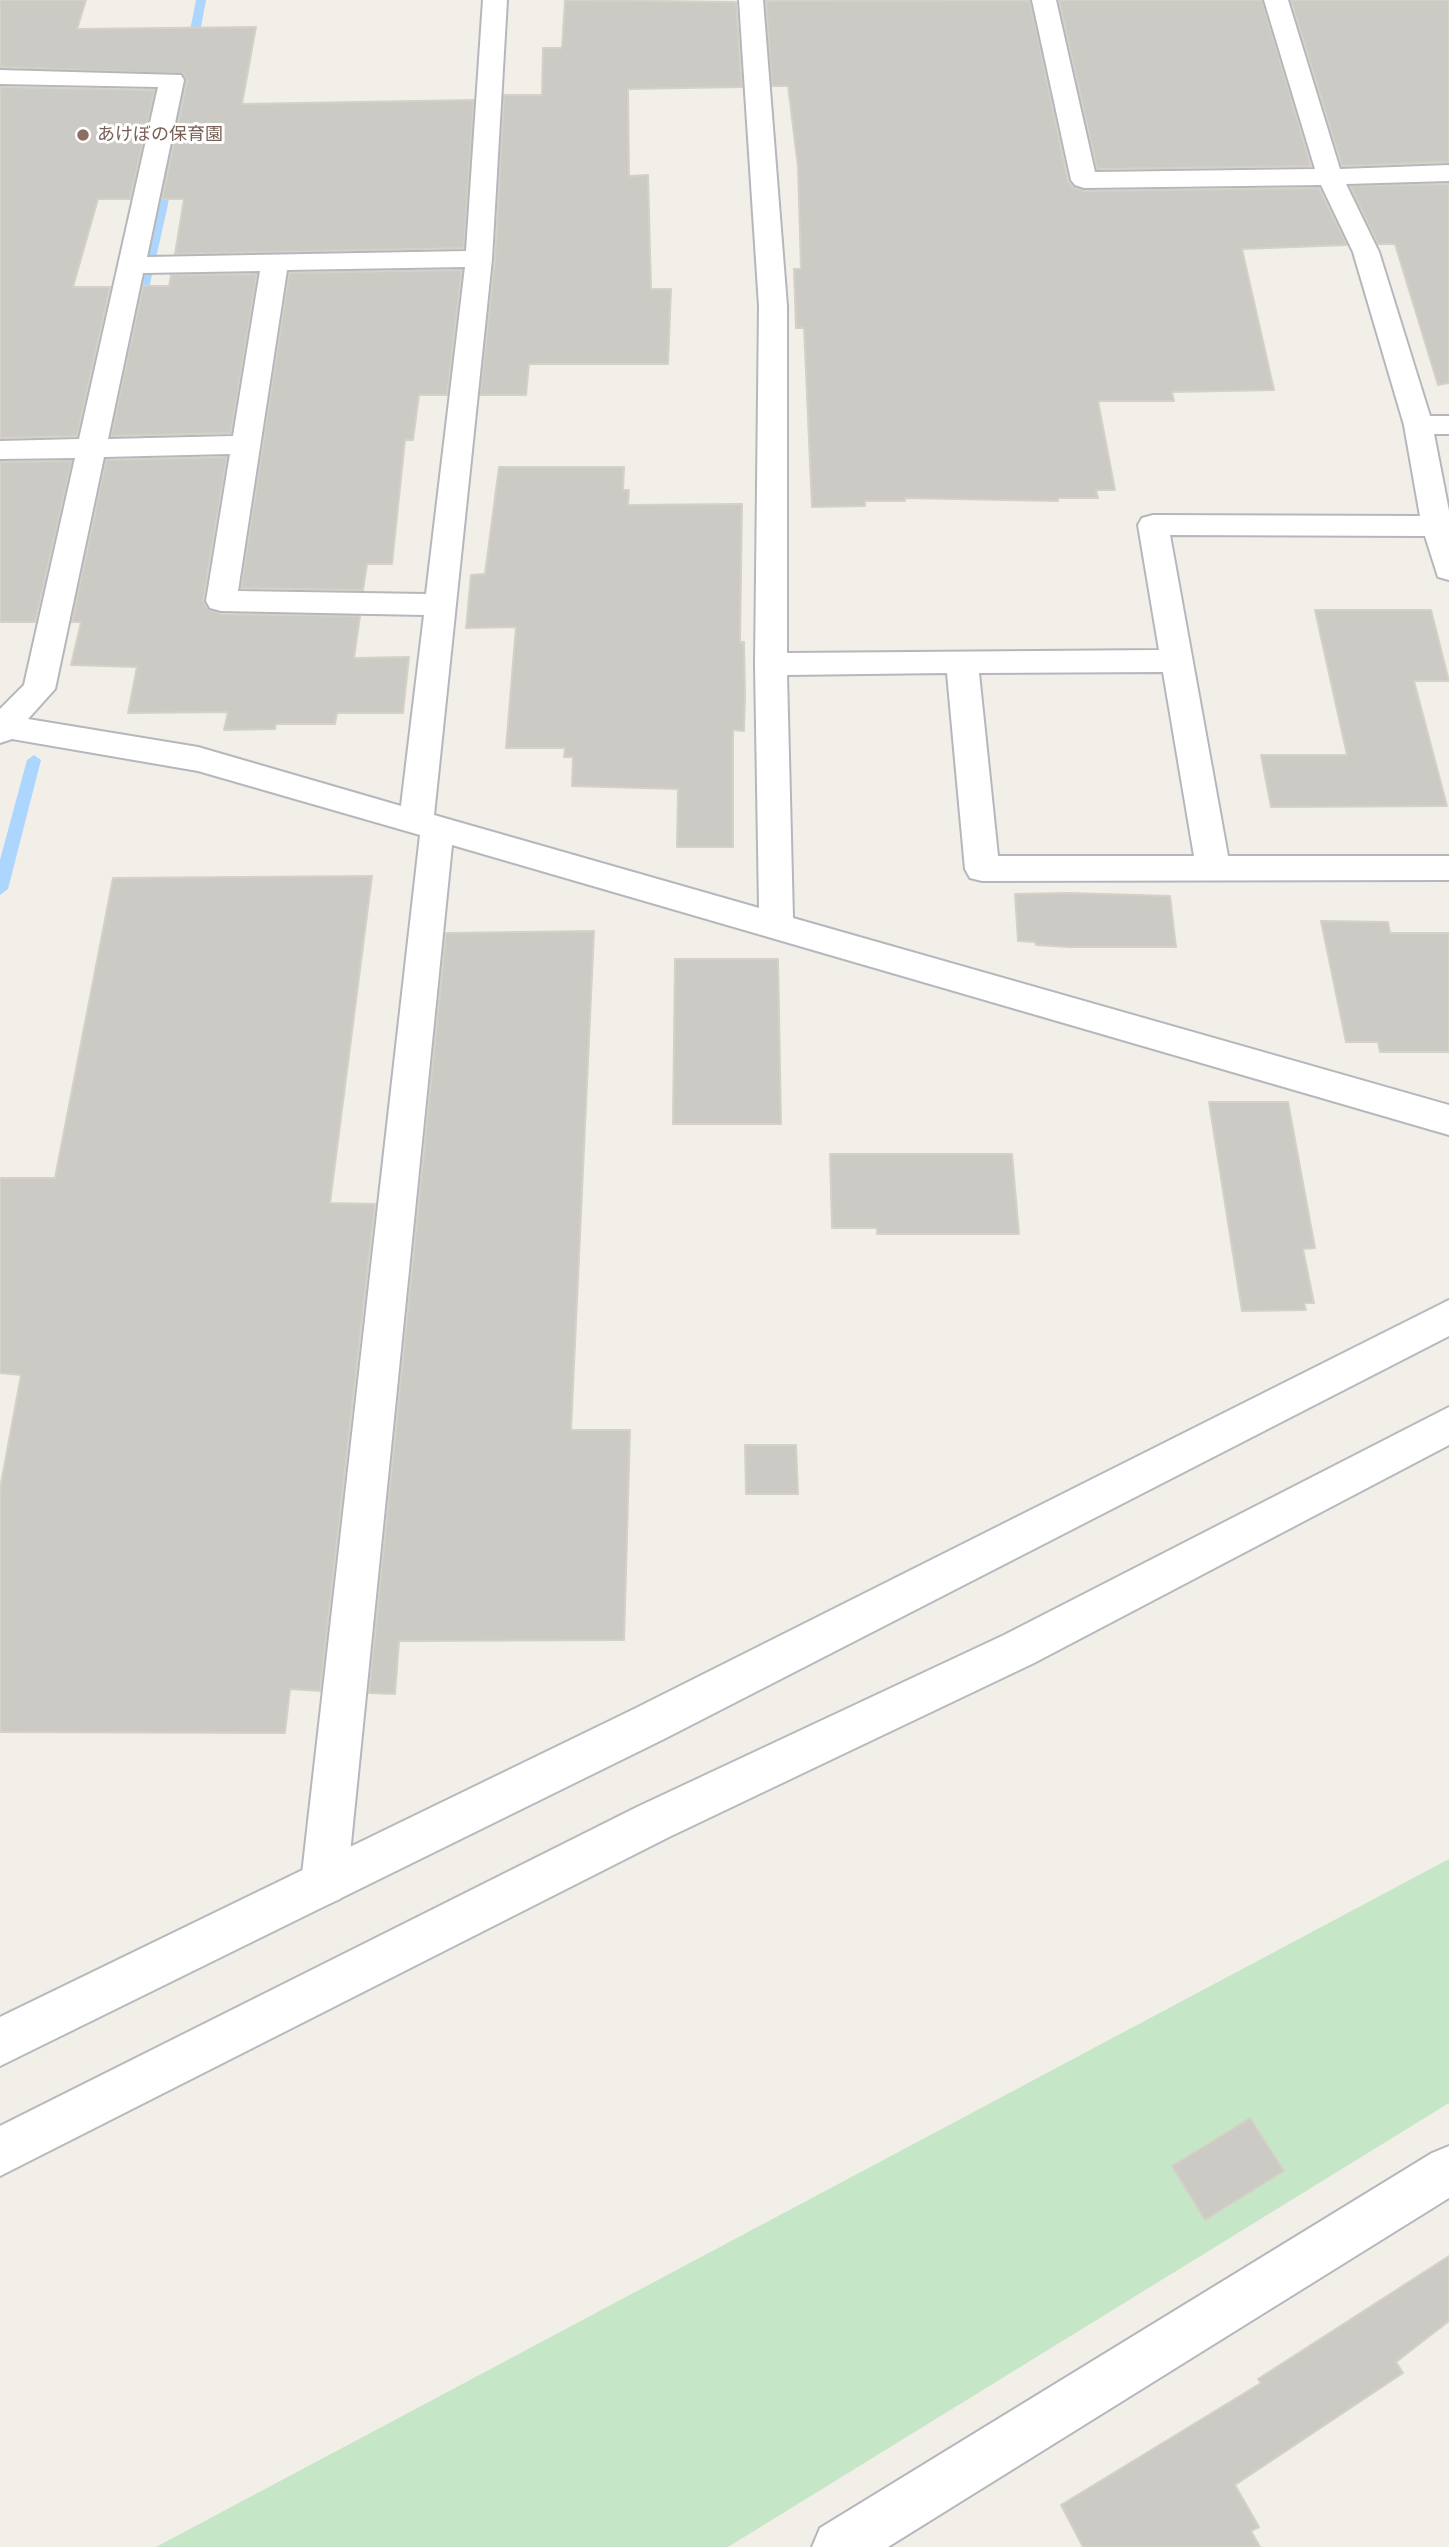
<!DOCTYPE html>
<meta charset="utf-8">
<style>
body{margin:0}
canvas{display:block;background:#f1efe8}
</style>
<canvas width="1449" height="2547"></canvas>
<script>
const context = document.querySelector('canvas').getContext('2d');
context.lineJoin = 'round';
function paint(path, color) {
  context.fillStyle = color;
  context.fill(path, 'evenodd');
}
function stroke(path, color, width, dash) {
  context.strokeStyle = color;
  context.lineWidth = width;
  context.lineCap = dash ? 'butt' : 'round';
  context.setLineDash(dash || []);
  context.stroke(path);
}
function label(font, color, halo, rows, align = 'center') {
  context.font = font + ' "DM Sans","Noto Sans JP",sans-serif';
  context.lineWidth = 6;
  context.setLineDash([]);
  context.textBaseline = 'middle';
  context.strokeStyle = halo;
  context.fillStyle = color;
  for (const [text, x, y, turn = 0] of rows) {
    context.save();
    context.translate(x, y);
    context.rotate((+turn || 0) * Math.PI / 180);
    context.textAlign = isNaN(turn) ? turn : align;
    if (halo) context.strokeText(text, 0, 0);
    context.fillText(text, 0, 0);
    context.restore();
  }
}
paint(new Path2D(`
 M 1449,1859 L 1449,2103 L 728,2547 L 156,2547 Z`), '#c6e7c7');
paint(new Path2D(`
 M 196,0 L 206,0 L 167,209 L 110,461 L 103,465 L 96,461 L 155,209 Z
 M 34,755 L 41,760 L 8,889 L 0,895 L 0,860 L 27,760 Z`), '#acd6fd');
const building = new Path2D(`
 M 0,0 L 86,0 L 77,29 L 256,27 L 242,104 L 474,100 L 464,248 L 175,254 L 184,199 L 162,199 L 187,81 L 183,74 L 0,67 Z
 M 565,0 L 736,2 L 742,87 L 628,89 L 629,176 L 648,175 L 651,289 L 671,289 L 668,364 L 529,364 L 526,395 L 480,395 L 495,259 L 504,95 L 542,95 L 543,48 L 562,48 Z
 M 1030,0 L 1068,181 L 1073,187 L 1084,191 L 1319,188 L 1347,245 L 1242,249 L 1274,390 L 1172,392 L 1174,401 L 1098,401 L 1115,490 L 1096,490 L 1098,498 L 1058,498 L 1058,501 L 905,498 L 905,501 L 865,501 L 865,506 L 812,507 L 804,328 L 796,328 L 794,269 L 801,269 L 798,167 L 788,86 L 772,86 L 766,1 Z
 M 1059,0 L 1262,0 L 1311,166 L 1097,169 Z
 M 1291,0 L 1449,0 L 1449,162 L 1342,166 Z
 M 0,87 L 155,90 L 130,199 L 98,199 L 73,287 L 110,287 L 77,436 L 0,438 Z
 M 1449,184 L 1449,383 L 1438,385 L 1395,244 L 1378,244 L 1350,186 Z
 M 462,270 L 447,395 L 419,395 L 413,440 L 405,440 L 392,564 L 367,564 L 363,590 L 241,588 L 289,273 Z
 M 257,274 L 231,433 L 111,436 L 143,286 L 169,286 L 171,275 Z
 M 227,457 L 203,601 L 208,609 L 221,614 L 360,616 L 354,658 L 409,657 L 403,713 L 337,713 L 335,724 L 276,724 L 275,729 L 224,730 L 228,712 L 128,713 L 137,667 L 71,665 L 81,622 L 72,622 L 106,460 Z
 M 72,461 L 35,622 L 0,622 L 0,462 Z
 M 499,467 L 624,467 L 623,490 L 629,490 L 628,505 L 742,504 L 740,642 L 744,642 L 745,696 L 744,731 L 733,730 L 733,847 L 677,847 L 678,789 L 572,786 L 573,757 L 564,757 L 565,748 L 506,748 L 516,627 L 466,628 L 471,575 L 485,574 Z
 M 1315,610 L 1431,610 L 1449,681 L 1414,681 L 1447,806 L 1271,807 L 1261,755 L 1347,755 Z
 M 372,876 L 330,1203 L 375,1204 L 320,1691 L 290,1689 L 285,1733 L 0,1732 L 0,1489 L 21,1375 L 0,1373 L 0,1178 L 55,1178 L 113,878 Z
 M 1069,893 L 1170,896 L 1176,947 L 1070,947 L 1036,945 L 1035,942 L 1018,941 L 1015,894 Z
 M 1321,921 L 1388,922 L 1390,933 L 1449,933 L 1449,1052 L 1380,1052 L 1378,1042 L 1346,1042 Z
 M 594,931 L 571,1430 L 630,1430 L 624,1640 L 399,1641 L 395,1694 L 369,1693 L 446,933 Z
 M 675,959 L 778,959 L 781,1124 L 673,1124 Z
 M 1209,1102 L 1288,1102 L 1315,1248 L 1303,1249 L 1314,1303 L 1304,1303 L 1306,1310 L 1242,1311 Z
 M 830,1154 L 1012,1154 L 1019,1234 L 877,1234 L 877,1228 L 832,1228 Z
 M 745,1445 L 796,1445 L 798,1494 L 746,1494 Z
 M 1250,2118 L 1284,2171 L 1205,2220 L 1172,2166 Z
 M 1449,2256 L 1449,2321 L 1396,2362 L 1403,2373 L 1235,2485 L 1259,2527 L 1251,2531 L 1260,2547 L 1083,2547 L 1061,2505 L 1261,2383 L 1258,2379 Z`);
paint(building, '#cccac4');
stroke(building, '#d5d1c6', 2);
const street = new Path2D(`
 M 483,0 L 507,0 L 492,259 L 434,815 L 759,908 L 755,664 L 759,306 L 739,0 L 763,0 L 787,306 L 787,653 L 1159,650 L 1138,525 L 1142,518 L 1153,515 L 1420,516 L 1404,425 L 1353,252 L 1321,185 L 1084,188 L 1075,185 L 1071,180 L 1032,0 L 1056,0 L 1095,172 L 1315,169 L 1264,0 L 1288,0 L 1340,169 L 1449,165 L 1449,181 L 1346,184 L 1379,252 L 1430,416 L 1449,416 L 1449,434 L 1434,434 L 1449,511 L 1449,580 L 1438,577 L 1425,536 L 1170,535 L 1228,856 L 1449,856 L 1449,880 L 982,881 L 970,878 L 965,869 L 947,673 L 787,675 L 793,918 L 1449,1105 L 1449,1135 L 452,845 L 347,1883 L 340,1899 L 324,1906 L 308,1899 L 301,1883 L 420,835 L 198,771 L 12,739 L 0,743 L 0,709 L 24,685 L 75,458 L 0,459 L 0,441 L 79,439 L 158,87 L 0,84 L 0,70 L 181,75 L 184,80 L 147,257 L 466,251 ZM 465,267 L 426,594 L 238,591 L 287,270 ZM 260,271 L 233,436 L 108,439 L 143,273 ZM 230,454 L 206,601 L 210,608 L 221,611 L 424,615 L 401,806 L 198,747 L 28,719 L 55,689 L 104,457 ZM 1163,672 L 1194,856 L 998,856 L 979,673 Z
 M 1449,2146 L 1449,2198 L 888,2547 L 812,2547 L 820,2528 L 1432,2153 Z`);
const secondary = new Path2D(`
 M 1449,1300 L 1449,1336 L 664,1739 L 0,2066 L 0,2017 L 634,1709 Z
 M 1449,1407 L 1449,1445 L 1034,1663 L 669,1837 L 0,2176 L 0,2126 L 637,1807 L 1004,1635 Z`);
stroke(street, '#b5b7bc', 4);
stroke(secondary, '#b6b9be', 4);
paint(street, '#fff');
paint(secondary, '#fff');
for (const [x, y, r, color] of [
 [83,135,7,"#8d6e63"]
]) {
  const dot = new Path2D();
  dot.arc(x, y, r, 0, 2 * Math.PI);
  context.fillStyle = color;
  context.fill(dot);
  stroke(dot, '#fff', 2.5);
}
label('18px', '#785e54', '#fff', [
 ["あけぼの保育園",97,135]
], 'left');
</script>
